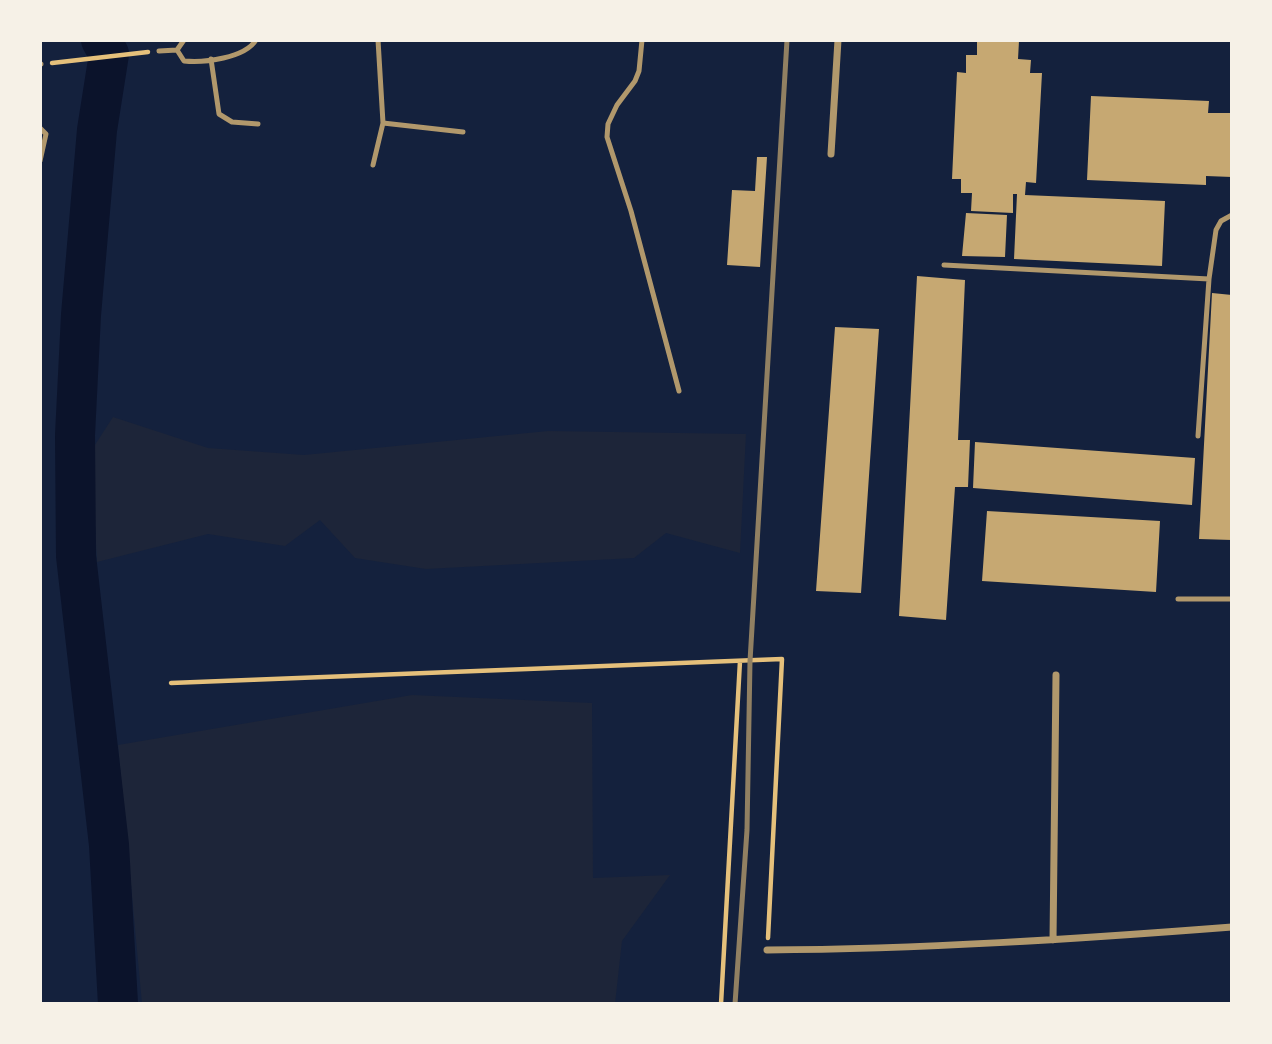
<!DOCTYPE html>
<style>
body{margin:0}
#map{position:relative;width:1272px;height:1044px;overflow:hidden;background:#14213d;font-family:"Roboto Condensed",sans-serif}
canvas{display:block}
.frame{position:absolute;inset:0;border:42px solid #f6f1e7;pointer-events:none}
</style>
<div id="map">
<canvas width="1272" height="1044"></canvas>
<div class="frame"></div>
</div>
<script>
const context = document.querySelector('canvas').getContext('2d');
context.lineJoin = 'round';
function paint(path, color) {
  context.fillStyle = color;
  context.fill(path, 'evenodd');
}
function stroke(path, color, width, dash) {
  context.strokeStyle = color;
  context.lineWidth = width;
  context.lineCap = dash ? 'butt' : 'round';
  context.setLineDash(dash || []);
  context.stroke(path);
}
paint(new Path2D(`
 M 113,417 L 208,448 L 304,455 L 548,431 L 746,434 L 740,553 L 666,533 L 634,558 L 426,569 L 355,558 L 320,520 L 285,546 L 208,534 L 97,562 L 91,451 Z
 M 412,695 L 592,703 L 593,878 L 670,875 L 622,941 L 615,1004 L 142,1004 L 118,745 Z`), '#1d2539');
stroke(new Path2D(`
 M 101,40 L 109,54 L 97,130 L 81,315 L 75,435 L 76,556 L 109,845 L 118,1004`), '#0b132b', 40);
paint(new Path2D(`
 M 977,40 L 1019,41 L 1018,59 L 1031,60 L 1030,73 L 1042,73 L 1036,183 L 1026,182 L 1025,195 L 1165,201 L 1162,266 L 1014,259 L 1017,194 L 1013,194 L 1013,213 L 971,211 L 972,193 L 961,193 L 961,179 L 952,179 L 957,72 L 966,73 L 966,55 L 977,55 Z
 M 1091,96 L 1209,101 L 1208,113 L 1232,113 L 1232,177 L 1206,176 L 1206,185 L 1087,180 Z
 M 757,157 L 767,157 L 760,267 L 727,265 L 732,190 L 755,191 Z
 M 966,213 L 1007,215 L 1005,257 L 962,256 Z
 M 917,276 L 965,280 L 958,440 L 970,440 L 968,487 L 955,487 L 946,620 L 899,616 Z
 M 1212,293 L 1232,295 L 1232,540 L 1199,539 Z
 M 835,327 L 879,329 L 861,593 L 816,591 Z
 M 975,442 L 1195,458 L 1192,505 L 973,488 Z
 M 987,511 L 1160,521 L 1156,592 L 982,581 Z`), '#c6a872');
stroke(new Path2D(`
 M 52,63 L 148,52
 M 171,683 L 782,659 L 768,938
 M 721,1004 L 740,661`), '#e5c07b', 4.5);
stroke(new Path2D(`
 M 378,40 L 383,123 L 463,132
 M 642,40 L 639,71 L 635,81 L 617,105 L 608,124 L 607,137 L 631,211 L 679,391
 M 177,50 L 184,61 C 204,63 245,58 256,40
 M 159,51 L 177,50 L 184,40
 M 211,59 L 219,114 L 232,122 L 258,124
 M 40,64 L 41,64
 M 40,128 L 46,134 L 40,161
 M 373,165 L 383,123
 M 944,265 L 1209,279
 M 1198,436 L 1209,279 L 1216,230 L 1221,221 L 1232,215
 M 1178,599 L 1232,599`), '#b1986c', 5);
stroke(new Path2D(`
 M 831,154 L 838,40
 M 1053,940 L 1056,675
 M 767,950 C 922,949 1077,939 1232,927`), '#b1986c', 7);
stroke(new Path2D(`
 M 735,1004 L 747,830 L 750,661 L 787,40`), '#918062', 5);
</script>
